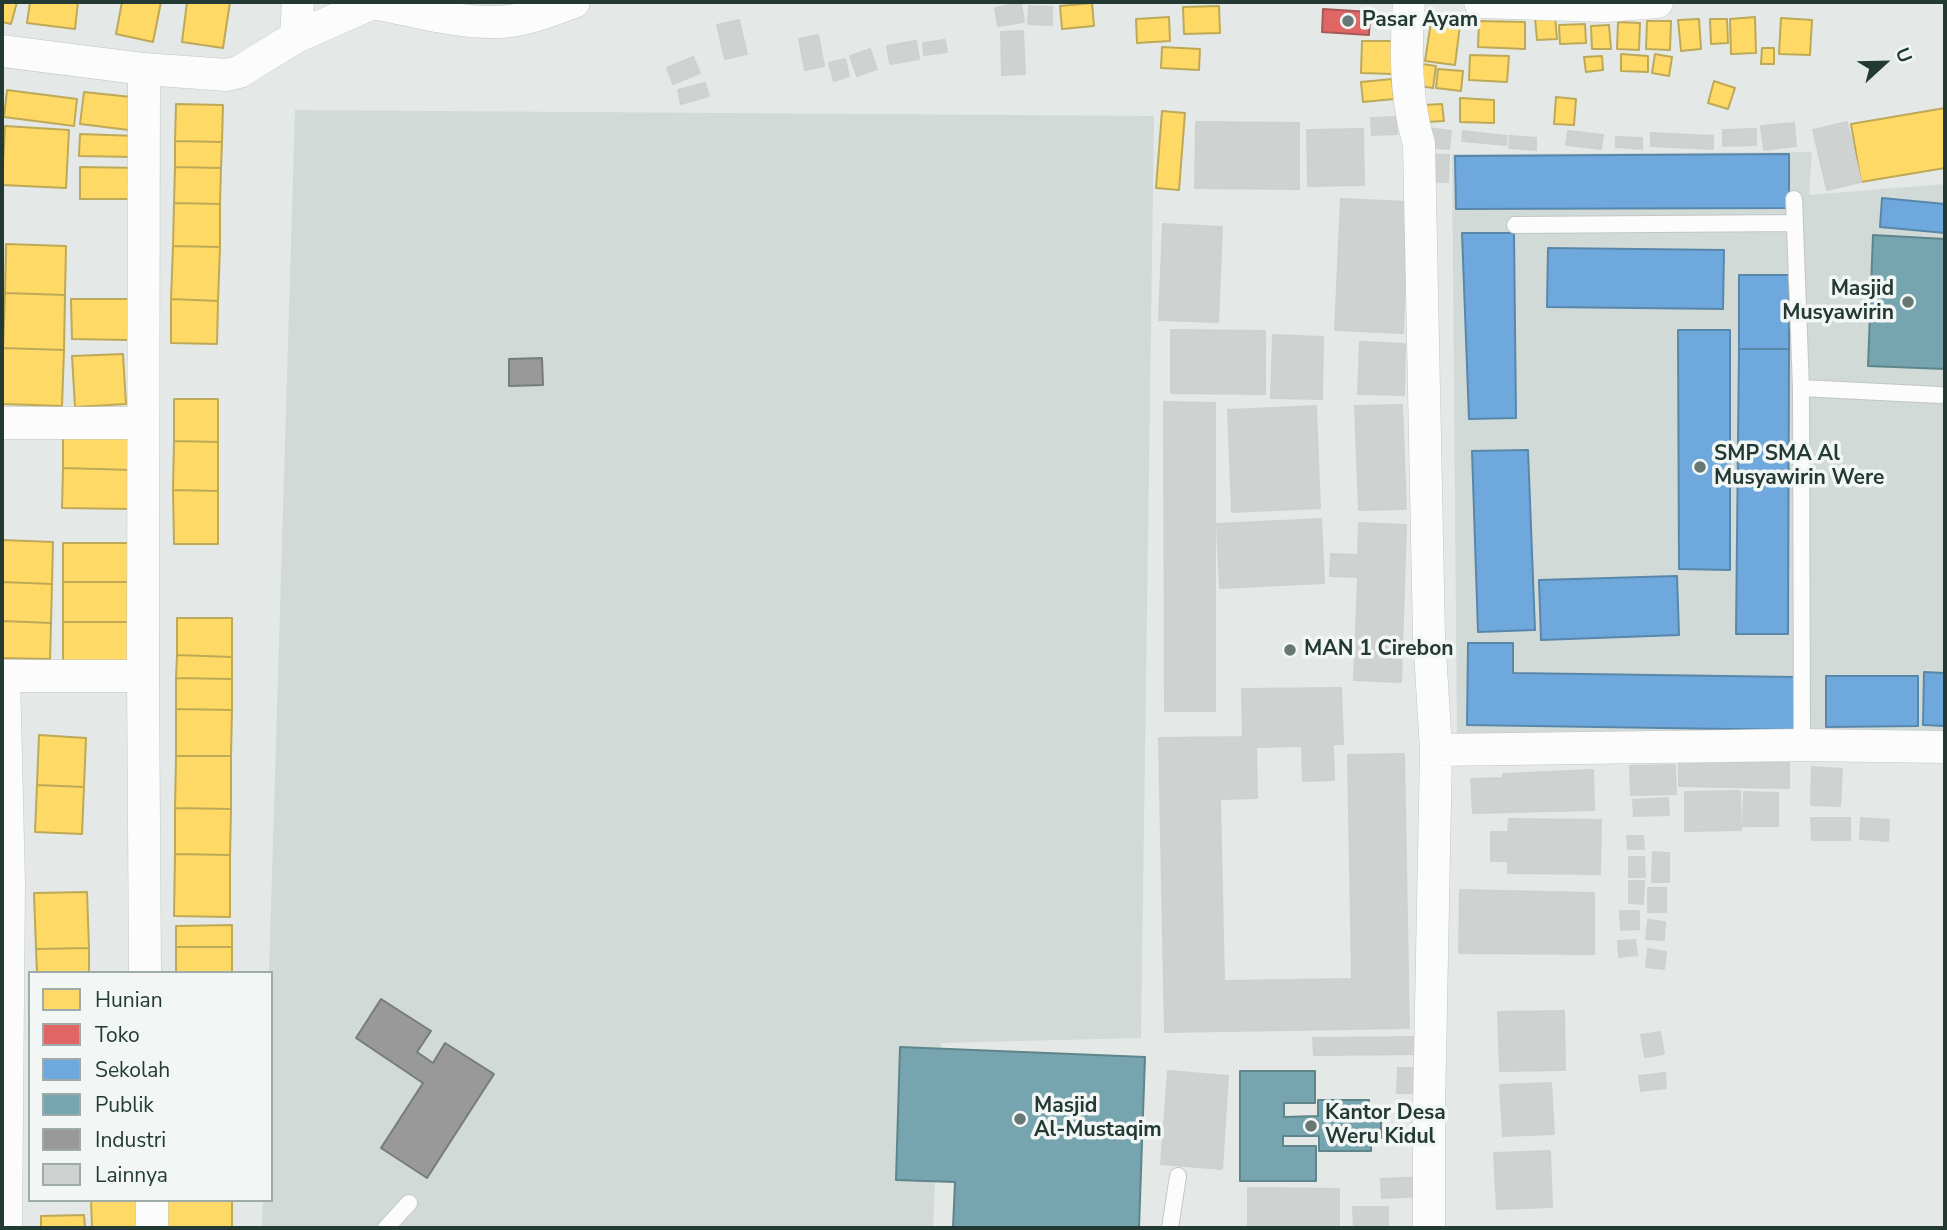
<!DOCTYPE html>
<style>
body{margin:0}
#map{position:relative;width:1947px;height:1230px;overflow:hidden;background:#e4e9e7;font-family:"Nunito Sans",sans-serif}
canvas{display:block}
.frame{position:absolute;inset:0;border:4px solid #233a34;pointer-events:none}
.legend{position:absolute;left:28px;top:971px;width:245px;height:231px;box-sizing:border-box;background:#f2f7f5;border:2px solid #9faba8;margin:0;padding:9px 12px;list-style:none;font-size:21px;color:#233a34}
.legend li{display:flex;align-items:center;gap:14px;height:35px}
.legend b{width:35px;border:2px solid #9faba8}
.north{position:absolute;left:1849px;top:28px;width:70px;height:70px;-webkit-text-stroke:5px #f2f7f5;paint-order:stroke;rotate:68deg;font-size:19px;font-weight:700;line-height:28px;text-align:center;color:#233a34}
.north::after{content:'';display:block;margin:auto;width:24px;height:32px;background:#233a34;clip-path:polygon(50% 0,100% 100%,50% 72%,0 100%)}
</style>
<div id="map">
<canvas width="1947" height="1230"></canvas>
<div class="frame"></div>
<ul class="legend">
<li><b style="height:19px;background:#ffd966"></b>Hunian</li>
<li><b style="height:19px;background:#e06666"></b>Toko</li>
<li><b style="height:19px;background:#6fa8dc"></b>Sekolah</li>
<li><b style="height:19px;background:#76a5af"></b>Publik</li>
<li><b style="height:19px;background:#999"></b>Industri</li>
<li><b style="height:19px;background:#ced2d1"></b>Lainnya</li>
</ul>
<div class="north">U</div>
</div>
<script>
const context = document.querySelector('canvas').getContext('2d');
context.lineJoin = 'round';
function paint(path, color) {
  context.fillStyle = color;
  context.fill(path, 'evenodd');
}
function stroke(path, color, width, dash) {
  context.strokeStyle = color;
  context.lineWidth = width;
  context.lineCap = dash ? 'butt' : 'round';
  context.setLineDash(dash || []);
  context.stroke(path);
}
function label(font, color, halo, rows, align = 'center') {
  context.font = font + ' "Nunito Sans",sans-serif';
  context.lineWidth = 7;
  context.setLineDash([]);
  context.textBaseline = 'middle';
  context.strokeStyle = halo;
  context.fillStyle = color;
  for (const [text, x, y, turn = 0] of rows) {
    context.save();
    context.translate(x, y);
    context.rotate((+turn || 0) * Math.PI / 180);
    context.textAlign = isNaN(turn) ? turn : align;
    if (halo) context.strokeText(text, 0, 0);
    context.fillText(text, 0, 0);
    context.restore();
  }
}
paint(new Path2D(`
 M 295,110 L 1154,116 L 1141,1038 L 941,1043 L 933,1228 L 262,1228 L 263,1200 L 271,1200 L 271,973 L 269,973 Z
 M 1812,152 L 1809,195 L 1945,184 L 1945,739 L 1457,741 L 1452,154 Z`), '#d2dad7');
const homes = new Path2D(`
 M 2,2 L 17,2 L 11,24 L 2,22 Z
 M 30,2 L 78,2 L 75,29 L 27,23 Z
 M 122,2 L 161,2 L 153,42 L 116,34 Z
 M 187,2 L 230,2 L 223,48 L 182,42 Z
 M 1092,3 L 1094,26 L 1062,29 L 1060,6 Z
 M 1219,6 L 1220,33 L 1184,34 L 1183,7 Z
 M 1555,16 L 1557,39 L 1537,40 L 1535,18 Z
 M 1169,17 L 1170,41 L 1137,43 L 1136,19 Z
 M 1755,17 L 1756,53 L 1731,54 L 1730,19 Z
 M 1781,18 L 1812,20 L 1810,55 L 1779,54 Z
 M 1699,19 L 1701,49 L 1681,51 L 1678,20 Z
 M 1710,19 L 1727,19 L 1728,43 L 1711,44 Z
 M 1479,21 L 1525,22 L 1525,49 L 1478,47 Z
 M 1647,21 L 1671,21 L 1670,50 L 1646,49 Z
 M 1431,22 L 1460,25 L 1455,65 L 1425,61 Z
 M 1618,22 L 1640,23 L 1639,50 L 1617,49 Z
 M 1585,24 L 1586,43 L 1560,44 L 1559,25 Z
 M 1609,25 L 1611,49 L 1592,49 L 1591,26 Z
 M 1362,41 L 1395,41 L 1394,74 L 1361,73 Z
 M 1162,47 L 1200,49 L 1199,70 L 1161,68 Z
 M 1762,48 L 1774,48 L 1774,64 L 1761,64 Z
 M 1621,54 L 1648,56 L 1648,72 L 1621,71 Z
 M 1655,54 L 1672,57 L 1669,76 L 1652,73 Z
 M 1470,55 L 1509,56 L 1507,82 L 1469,80 Z
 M 1602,56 L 1603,70 L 1586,72 L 1584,57 Z
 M 1415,63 L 1436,66 L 1433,88 L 1412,85 Z
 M 1438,69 L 1463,71 L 1461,91 L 1436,88 Z
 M 1392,79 L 1394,99 L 1363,102 L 1361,82 Z
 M 1714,81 L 1735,88 L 1728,109 L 1708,103 Z
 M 7,90 L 77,99 L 74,126 L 4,117 Z
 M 84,92 L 141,98 L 137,131 L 80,124 Z
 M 1556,97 L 1576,99 L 1574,125 L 1554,124 Z
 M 1460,98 L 1494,100 L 1494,123 L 1460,122 Z
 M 176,104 L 223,105 L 222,142 L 175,141 Z
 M 1442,104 L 1444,121 L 1425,122 L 1424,105 Z
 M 1945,108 L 1945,168 L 1861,182 L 1851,124 Z
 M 1162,111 L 1185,113 L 1179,190 L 1156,188 Z
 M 5,126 L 69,130 L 66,188 L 2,185 Z
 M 80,134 L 136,136 L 135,157 L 79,156 Z
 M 175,141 L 222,142 L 221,168 L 175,167 Z
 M 80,167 L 139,168 L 139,199 L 80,199 Z
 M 175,167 L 221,168 L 220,204 L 174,203 Z
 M 174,203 L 220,204 L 220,247 L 173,246 Z
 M 6,244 L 66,246 L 65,295 L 5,293 Z
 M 173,246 L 220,247 L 218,301 L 171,299 Z
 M 5,293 L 65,295 L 64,350 L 3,348 Z
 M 71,299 L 128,299 L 128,340 L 72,339 Z
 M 171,299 L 218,301 L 217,344 L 171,343 Z
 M 3,348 L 64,350 L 62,406 L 2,404 Z
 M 123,354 L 126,404 L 75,407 L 72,356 Z
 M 174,399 L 218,399 L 218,442 L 174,441 Z
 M 63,430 L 133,430 L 132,470 L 63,468 Z
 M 174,441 L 218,442 L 218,491 L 173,490 Z
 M 63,468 L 132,470 L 132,509 L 62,508 Z
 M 173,490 L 218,491 L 218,544 L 174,544 Z
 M 2,540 L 53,542 L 52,584 L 2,582 Z
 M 63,543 L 139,543 L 138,582 L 63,582 Z
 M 2,582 L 52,584 L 51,623 L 2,621 Z
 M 63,582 L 138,582 L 138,622 L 63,622 Z
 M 177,618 L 232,618 L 232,657 L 177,655 Z
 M 2,621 L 51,623 L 50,659 L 2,658 Z
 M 63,622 L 138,622 L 138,661 L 63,661 Z
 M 177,655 L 232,657 L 232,679 L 176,678 Z
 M 176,678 L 232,679 L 232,710 L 176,709 Z
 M 176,709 L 232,710 L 231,756 L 176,756 Z
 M 39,735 L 86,738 L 84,787 L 37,785 Z
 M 176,756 L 231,756 L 231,809 L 175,808 Z
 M 37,785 L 84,787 L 82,834 L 35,832 Z
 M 175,808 L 231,809 L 230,855 L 175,854 Z
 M 175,854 L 230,855 L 230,917 L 174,916 Z
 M 87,892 L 89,948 L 36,949 L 34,893 Z
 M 232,925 L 232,947 L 176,947 L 176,926 Z
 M 176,947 L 232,947 L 232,973 L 176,973 Z
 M 89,948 L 89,973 L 37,973 L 36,949 Z
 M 91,1200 L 148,1200 L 149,1228 L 92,1228 Z
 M 167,1200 L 232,1200 L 232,1228 L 167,1228 Z
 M 84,1215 L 85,1228 L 41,1228 L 41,1216 Z`);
paint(homes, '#ffd966');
stroke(homes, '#bda957', 2);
const shops = new Path2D(`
 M 1323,9 L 1370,12 L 1369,35 L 1322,32 Z`);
paint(shops, '#e06666');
stroke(shops, '#a75957', 2);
const schools = new Path2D(`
 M 1789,154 L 1789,208 L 1456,209 L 1455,156 Z
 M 1882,198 L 1945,204 L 1945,233 L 1880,227 Z
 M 1462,233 L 1514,233 L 1516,418 L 1469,419 Z
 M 1548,248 L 1724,250 L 1723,309 L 1547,307 Z
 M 1739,275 L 1789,275 L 1789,349 L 1739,349 Z
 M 1678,330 L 1730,330 L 1730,570 L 1679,569 Z
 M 1739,349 L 1789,349 L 1788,634 L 1736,634 Z
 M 1528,450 L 1535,630 L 1478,632 L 1472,451 Z
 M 1677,576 L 1679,635 L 1541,640 L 1539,580 Z
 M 1468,643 L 1513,643 L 1513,673 L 1795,677 L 1794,730 L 1467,725 Z
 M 1924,672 L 1945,673 L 1945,726 L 1923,725 Z
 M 1826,676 L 1918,676 L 1918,726 L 1826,727 Z`);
paint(schools, '#6fa8dc');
stroke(schools, '#5887aa', 2);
const public = new Path2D(`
 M 1873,235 L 1945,239 L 1945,369 L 1868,366 Z
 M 900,1047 L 1145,1057 L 1139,1228 L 953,1228 L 955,1182 L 896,1180 Z
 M 1240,1071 L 1315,1071 L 1315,1103 L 1284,1103 L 1284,1117 L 1318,1116 L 1318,1100 L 1369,1100 L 1369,1111 L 1381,1111 L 1381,1138 L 1371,1138 L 1371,1151 L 1319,1151 L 1319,1136 L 1283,1136 L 1283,1146 L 1316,1146 L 1316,1181 L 1240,1181 Z`);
paint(public, '#76a5af');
stroke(public, '#5d858a', 2);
const industry = new Path2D(`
 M 542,358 L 543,385 L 509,386 L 509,359 Z
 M 381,999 L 431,1031 L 417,1052 L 433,1063 L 445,1043 L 494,1074 L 427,1178 L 381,1148 L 423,1083 L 356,1038 Z`);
paint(industry, '#999');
stroke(industry, '#767c7b', 2);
const building = new Path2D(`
 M 1021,3 L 1024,22 L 998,26 L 995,8 Z
 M 1029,6 L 1052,7 L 1052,25 L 1028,24 Z
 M 739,20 L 747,54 L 725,59 L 717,25 Z
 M 1023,31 L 1025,74 L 1002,75 L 1001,32 Z
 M 818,35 L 824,66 L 805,70 L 799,39 Z
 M 945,40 L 947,52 L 924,55 L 923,43 Z
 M 916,41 L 919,59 L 890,64 L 887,46 Z
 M 870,49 L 877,69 L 857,76 L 850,56 Z
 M 693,57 L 700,73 L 673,84 L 667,68 Z
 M 845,59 L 849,76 L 834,81 L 829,63 Z
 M 705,83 L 709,96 L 681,104 L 678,90 Z
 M 1396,117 L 1397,134 L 1372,135 L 1371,118 Z
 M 1196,122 L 1299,123 L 1299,189 L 1195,188 Z
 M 1847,122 L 1861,182 L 1827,190 L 1813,130 Z
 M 1794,123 L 1796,146 L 1764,150 L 1761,126 Z
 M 1428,128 L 1451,131 L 1449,149 L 1427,147 Z
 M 1363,129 L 1364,185 L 1308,186 L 1307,130 Z
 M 1756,129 L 1756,145 L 1723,146 L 1723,130 Z
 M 1463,131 L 1507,136 L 1506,145 L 1462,141 Z
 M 1568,131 L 1603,135 L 1601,149 L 1566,145 Z
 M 1651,133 L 1713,136 L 1713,149 L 1651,146 Z
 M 1510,136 L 1536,138 L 1536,150 L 1509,148 Z
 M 1616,137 L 1642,138 L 1642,149 L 1616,147 Z
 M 1423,154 L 1449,155 L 1448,182 L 1422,181 Z
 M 1341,199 L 1408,202 L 1403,333 L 1335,330 Z
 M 1163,224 L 1222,227 L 1218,322 L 1159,320 Z
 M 1171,330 L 1265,331 L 1265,394 L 1171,393 Z
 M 1273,335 L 1323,337 L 1322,399 L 1271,398 Z
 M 1360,342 L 1405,344 L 1404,395 L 1358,394 Z
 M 1164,402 L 1215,403 L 1215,711 L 1165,711 Z
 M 1402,405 L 1406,509 L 1359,510 L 1355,406 Z
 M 1316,406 L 1320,508 L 1232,512 L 1228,410 Z
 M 1321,519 L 1324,583 L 1220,588 L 1217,524 Z
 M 1359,523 L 1406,525 L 1401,682 L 1354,680 L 1358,577 L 1330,576 L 1331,554 L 1358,555 Z
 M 1341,688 L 1343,744 L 1333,744 L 1334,780 L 1303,781 L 1302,746 L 1256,747 L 1257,798 L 1220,799 L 1224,981 L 1352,979 L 1348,755 L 1404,754 L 1409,1028 L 1165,1032 L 1159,738 L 1243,737 L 1242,689 Z
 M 1679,761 L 1726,762 L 1726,787 L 1679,786 Z
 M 1726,762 L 1789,763 L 1789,788 L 1726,787 Z
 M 1675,765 L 1676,794 L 1631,795 L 1630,766 Z
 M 1812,767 L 1842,769 L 1840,806 L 1811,805 Z
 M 1593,770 L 1594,810 L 1473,813 L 1471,779 L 1503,778 L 1503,774 Z
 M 1740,791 L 1741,830 L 1685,831 L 1685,792 Z
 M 1744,792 L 1778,793 L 1778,826 L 1743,826 Z
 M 1668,798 L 1669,815 L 1634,816 L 1633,800 Z
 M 1811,818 L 1850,818 L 1850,840 L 1812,840 Z
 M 1861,818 L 1889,820 L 1888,841 L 1860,839 Z
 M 1509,819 L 1601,820 L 1600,874 L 1508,873 L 1508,861 L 1491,861 L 1491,832 L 1508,832 Z
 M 1627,836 L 1643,836 L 1644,849 L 1628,849 Z
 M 1653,852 L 1669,853 L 1669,882 L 1652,882 Z
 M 1629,857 L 1644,857 L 1645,877 L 1629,877 Z
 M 1629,881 L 1644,881 L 1643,904 L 1629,903 Z
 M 1648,888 L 1666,888 L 1666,912 L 1648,912 Z
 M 1460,890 L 1594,893 L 1594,954 L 1459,953 Z
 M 1620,911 L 1639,911 L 1639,929 L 1621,930 Z
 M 1648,920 L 1665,922 L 1664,940 L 1646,939 Z
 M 1635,940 L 1637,955 L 1619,957 L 1618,941 Z
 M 1648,949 L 1666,952 L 1664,969 L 1646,967 Z
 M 1564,1011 L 1565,1070 L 1500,1071 L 1498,1012 Z
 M 1660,1032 L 1664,1054 L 1645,1057 L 1641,1035 Z
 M 1423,1037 L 1424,1054 L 1314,1055 L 1313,1038 Z
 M 1398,1068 L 1418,1068 L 1418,1093 L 1397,1093 Z
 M 1168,1071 L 1228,1076 L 1222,1169 L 1161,1164 Z
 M 1665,1073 L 1666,1088 L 1641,1091 L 1639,1076 Z
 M 1551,1083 L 1554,1134 L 1503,1136 L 1500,1085 Z
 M 1550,1151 L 1552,1207 L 1497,1209 L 1494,1153 Z
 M 1422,1177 L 1424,1196 L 1382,1198 L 1381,1179 Z
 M 1248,1188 L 1339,1189 L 1339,1228 L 1248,1228 Z
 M 1353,1207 L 1388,1207 L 1388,1228 L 1354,1228 Z`);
paint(building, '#ced2d1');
stroke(building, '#cdd2d0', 2);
const service = new Path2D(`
 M 1794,199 L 1801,388 L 1802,745
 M 1515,225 L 1795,223
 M 1801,388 L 1940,395
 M 386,1228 L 409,1203
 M 1170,1228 L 1178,1176`);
const minor = new Path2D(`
 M 1409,2 C 1405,49 1405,98 1419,144 L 1429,635 L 1436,750 L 1429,1109 L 1429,1228
 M 1480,2 L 1606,6 L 1657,2
 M 373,3 C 413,10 455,23 496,22 C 523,22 549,11 574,2
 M 296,37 L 298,2
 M 2,51 L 144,69 L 227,75 L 239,72 L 296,37 L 375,2
 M 144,69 L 143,676 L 145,973
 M 2,423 L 143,423
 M 2,676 L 143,676
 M 4,676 L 9,883 L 6,1228
 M 1436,750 L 1802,745 L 1945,747
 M 152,1200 L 152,1228`);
stroke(service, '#c1c6c4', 18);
stroke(minor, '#c1c6c4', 33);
stroke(service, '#fbfcfb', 16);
stroke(minor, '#fbfcfb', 32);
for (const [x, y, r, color] of [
 [1348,21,7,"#677773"],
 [1908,302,7,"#677773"],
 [1700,467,7,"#677773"],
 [1290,650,7,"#677773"],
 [1020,1119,7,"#677773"],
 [1311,1126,7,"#677773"]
]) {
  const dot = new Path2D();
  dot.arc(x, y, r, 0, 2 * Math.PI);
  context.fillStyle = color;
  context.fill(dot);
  stroke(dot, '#f2f7f5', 2.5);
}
label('bold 21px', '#233a34', '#f2f7f5', [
 ["Pasar Ayam",1362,21],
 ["Masjid",1894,290,"right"],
 ["Musyawirin",1894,314,"right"],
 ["SMP SMA Al",1714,455],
 ["Musyawirin Were",1714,479],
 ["MAN 1 Cirebon",1304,650],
 ["Masjid",1034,1107],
 ["Al-Mustaqim",1034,1131],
 ["Kantor Desa",1325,1114],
 ["Weru Kidul",1325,1138]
], 'left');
</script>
